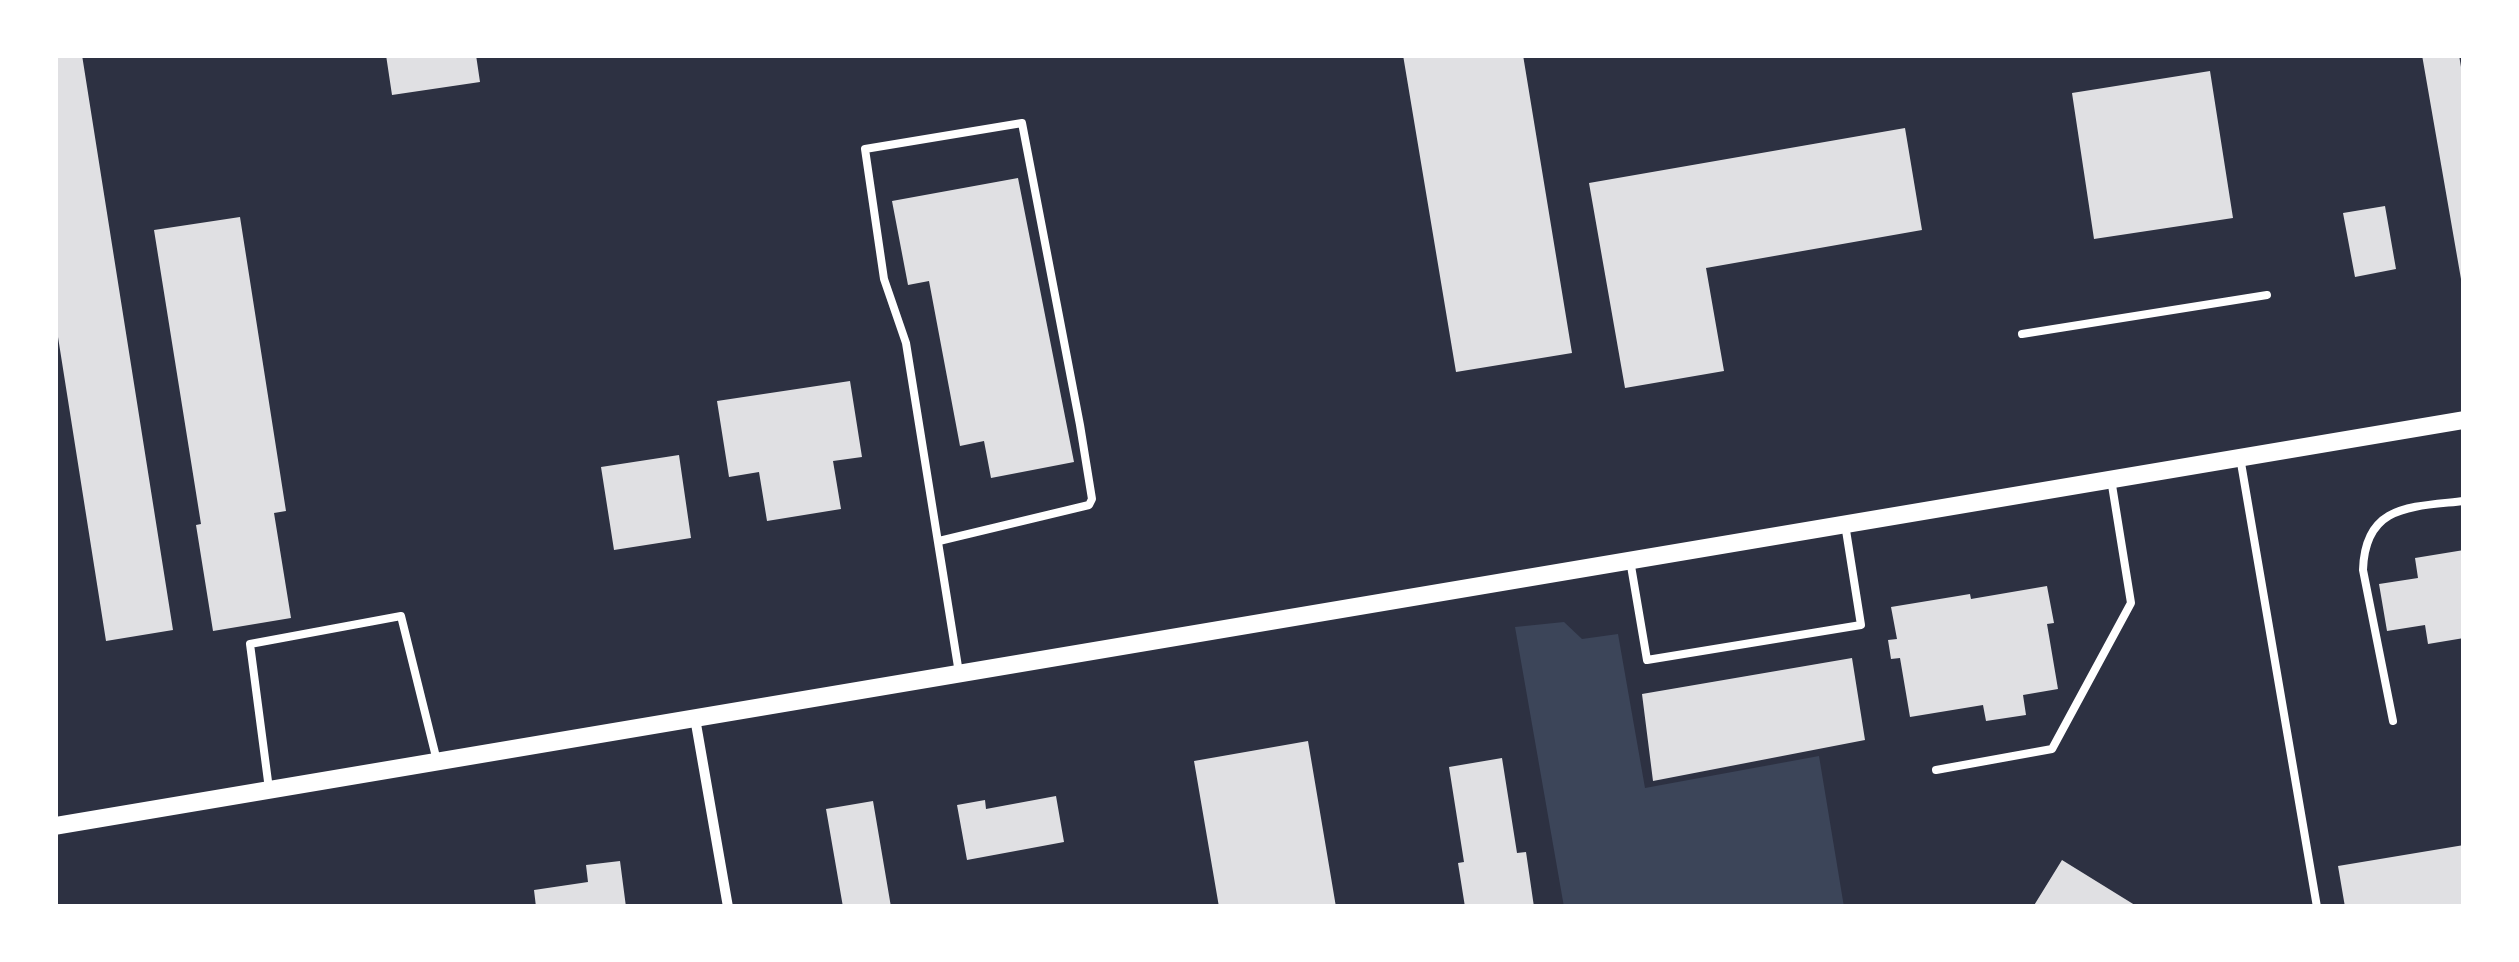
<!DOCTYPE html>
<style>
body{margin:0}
#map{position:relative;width:2519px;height:962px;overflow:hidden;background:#2d3142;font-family:Figtree,sans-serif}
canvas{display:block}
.frame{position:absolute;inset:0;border:58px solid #fff;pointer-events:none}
</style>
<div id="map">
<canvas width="2519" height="962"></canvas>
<div class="frame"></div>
</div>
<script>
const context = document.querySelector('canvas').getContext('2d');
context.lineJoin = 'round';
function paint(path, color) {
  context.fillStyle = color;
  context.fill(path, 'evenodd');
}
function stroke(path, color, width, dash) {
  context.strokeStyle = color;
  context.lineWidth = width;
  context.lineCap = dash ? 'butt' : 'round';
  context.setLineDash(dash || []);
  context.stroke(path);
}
paint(new Path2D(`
 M 1564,622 L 1582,639 L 1618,634 L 1645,788 L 1819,756 L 1844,907 L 1564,907 L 1515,627 Z`), '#3c4559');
paint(new Path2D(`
 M 55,55 L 82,55 L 173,630 L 106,641 L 55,318 Z
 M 386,55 L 476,55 L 480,82 L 392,95 Z
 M 1403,55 L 1523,55 L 1572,353 L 1456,372 Z
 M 2422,55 L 2459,55 L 2464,85 L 2464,279 L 2461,279 Z
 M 2210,71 L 2233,218 L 2094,239 L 2072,93 Z
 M 1905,128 L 1922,230 L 1706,268 L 1724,371 L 1625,388 L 1589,183 Z
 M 1018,178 L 1074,462 L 991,478 L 984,441 L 960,446 L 929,281 L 908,285 L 892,201 Z
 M 2385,206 L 2396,269 L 2355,277 L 2343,213 Z
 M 240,217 L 286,511 L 274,513 L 291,618 L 213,631 L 196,525 L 201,524 L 154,230 Z
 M 850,381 L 862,457 L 833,461 L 841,509 L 767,521 L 759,472 L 729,477 L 717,401 Z
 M 679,455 L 691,538 L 614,550 L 601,467 Z
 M 2464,550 L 2464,638 L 2428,644 L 2425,625 L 2387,631 L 2379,584 L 2418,578 L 2415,558 Z
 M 2047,586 L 2054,623 L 2047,624 L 2058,689 L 2023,695 L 2026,715 L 1986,721 L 1983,705 L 1910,717 L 1900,658 L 1891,659 L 1888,640 L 1897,639 L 1891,607 L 1970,594 L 1971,599 Z
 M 1852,658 L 1865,740 L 1653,781 L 1642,694 Z
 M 1308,741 L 1336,907 L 1219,907 L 1194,761 Z
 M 1502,758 L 1517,853 L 1526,852 L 1534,907 L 1465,907 L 1458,863 L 1464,862 L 1449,767 Z
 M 1056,796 L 1064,842 L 967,860 L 957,805 L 985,800 L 986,809 Z
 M 873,801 L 891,907 L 843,907 L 826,809 Z
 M 2464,845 L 2464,907 L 2345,907 L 2338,866 Z
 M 2062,860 L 2138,907 L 2033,907 Z
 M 620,861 L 626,907 L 536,907 L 534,890 L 588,882 L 586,865 Z`), '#e0e0e3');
stroke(new Path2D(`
 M 2022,334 L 2267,295
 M 2240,457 L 2317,907
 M 939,541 L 1089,505 L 1092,499 L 1080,425 L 1022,123 L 865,149 L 884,279 L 906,343 L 959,673
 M 1630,560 L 1647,660 L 1861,625 L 1845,524
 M 2393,721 L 2363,570 C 2365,504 2411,507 2464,501
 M 1936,770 L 2052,749 L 2131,603 L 2111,479
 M 269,789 L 250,644 L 401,616 L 437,761`), '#fff', 8);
stroke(new Path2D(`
 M 695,718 L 728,907`), '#fff', 10);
stroke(new Path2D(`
 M 55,826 L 2464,420`), '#fff', 18);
</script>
